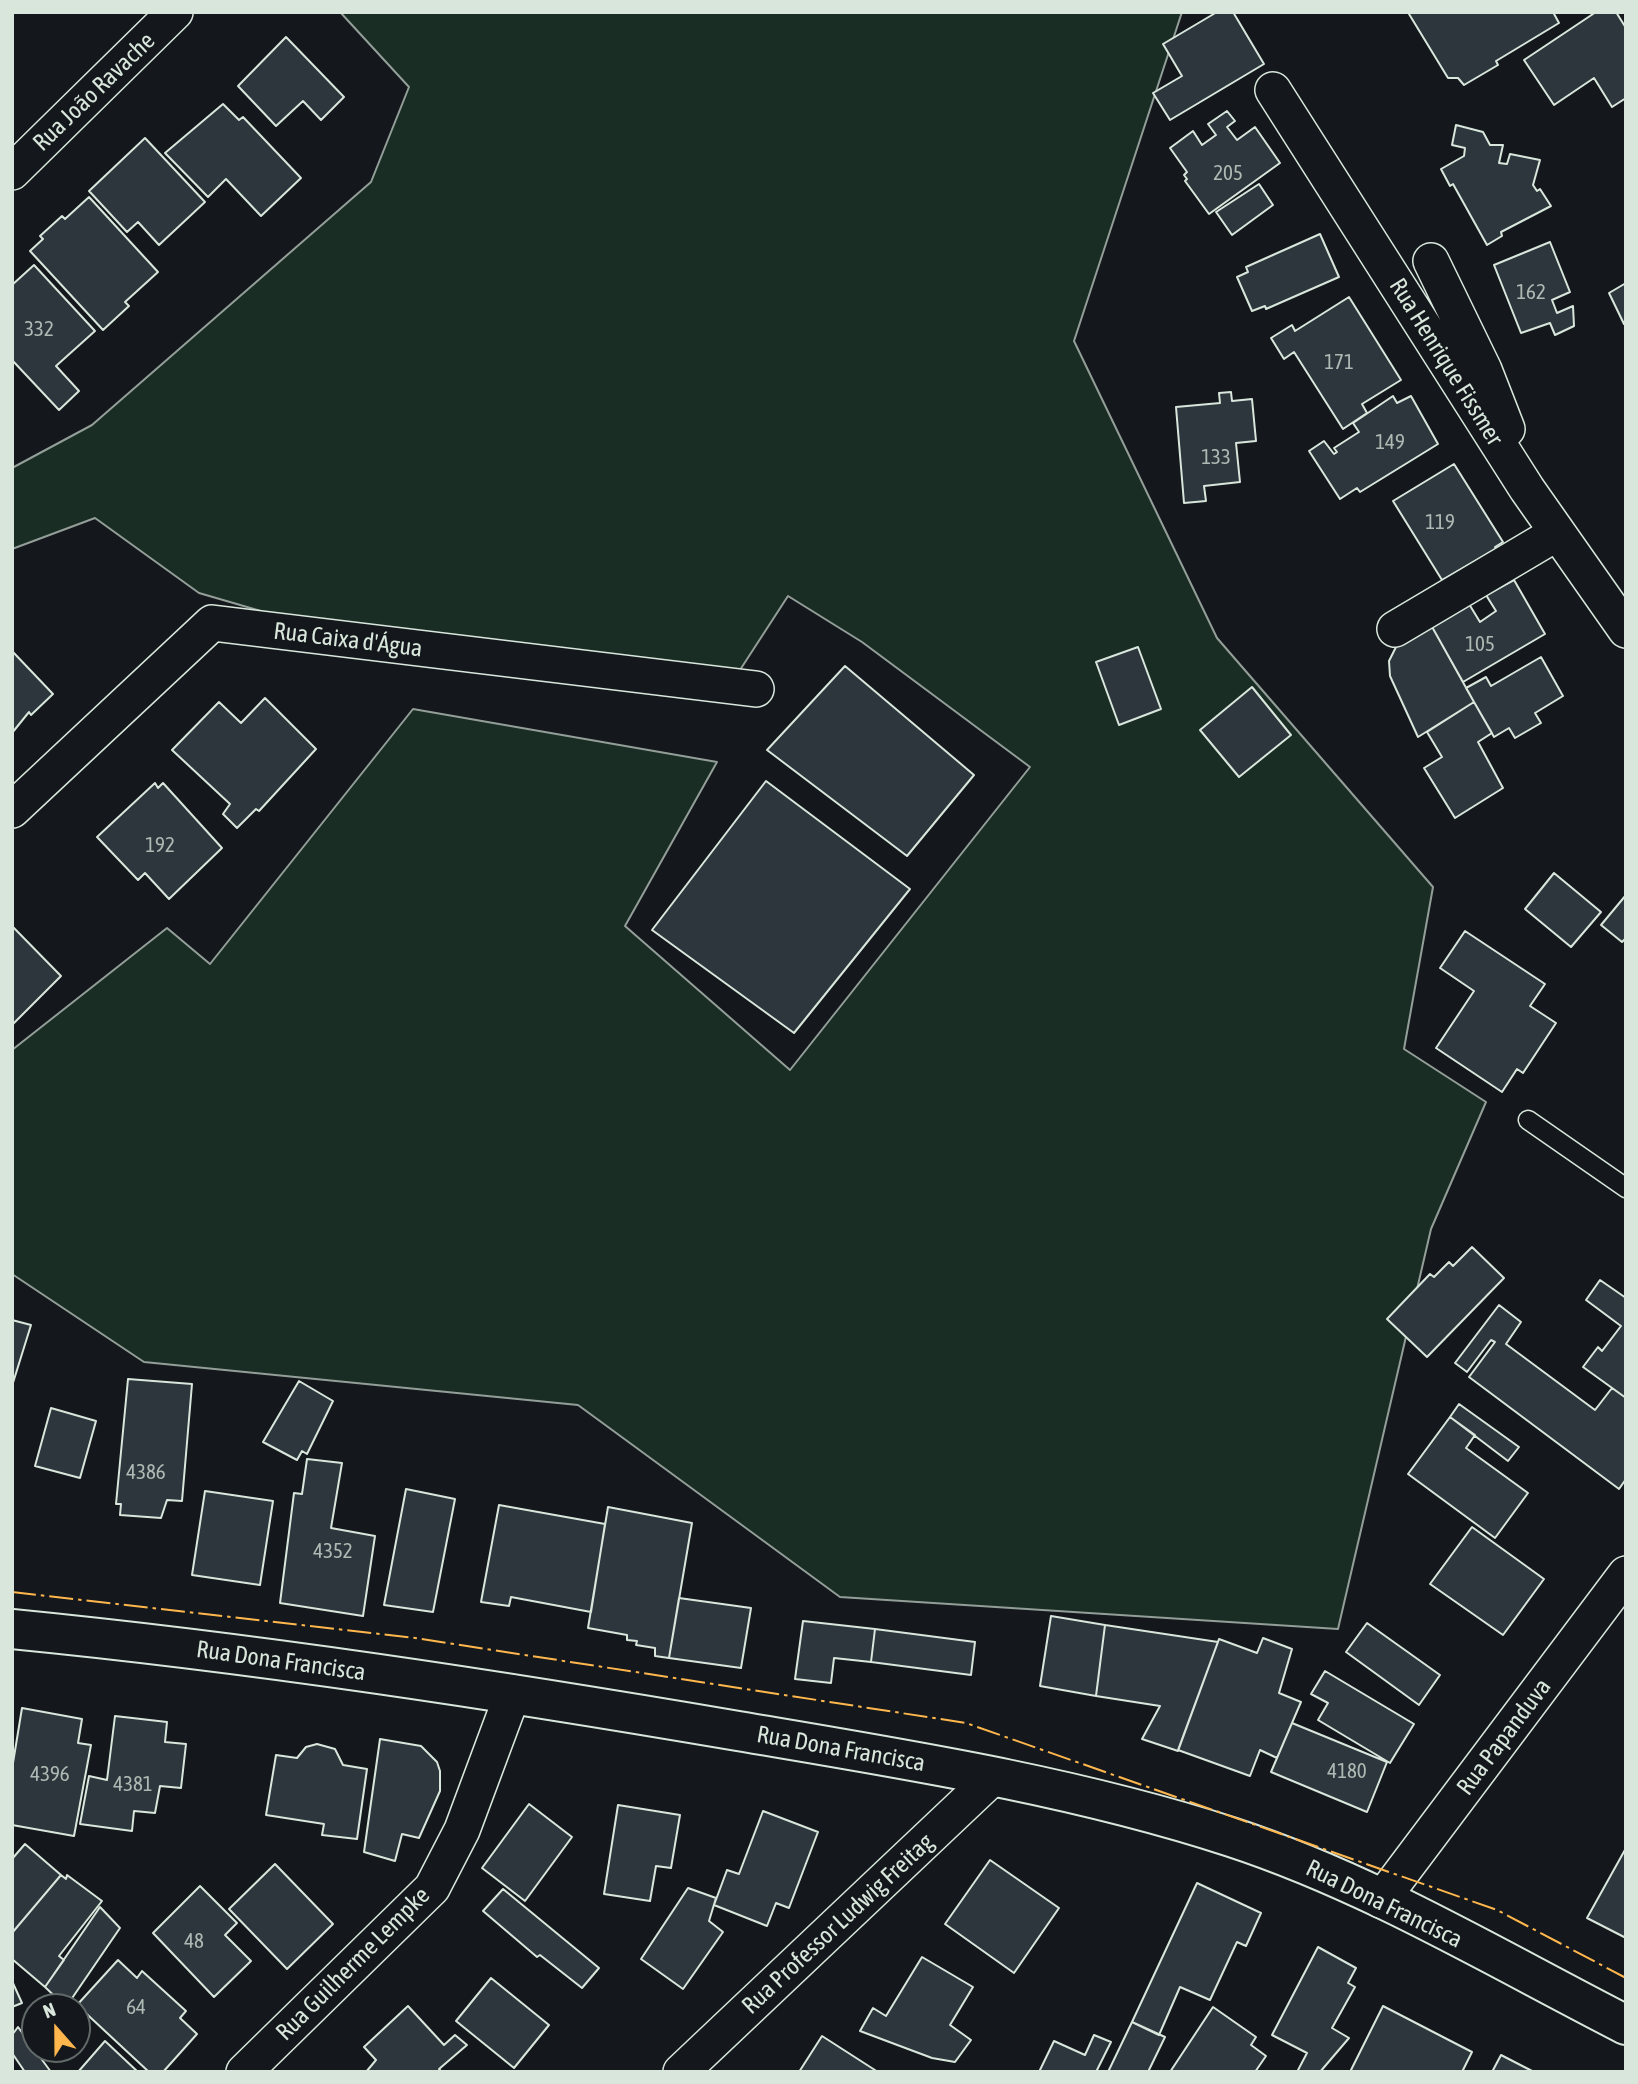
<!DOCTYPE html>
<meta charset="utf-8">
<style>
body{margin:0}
#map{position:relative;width:1638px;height:2084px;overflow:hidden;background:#14181c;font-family:"Asap Condensed",sans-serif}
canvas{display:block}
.frame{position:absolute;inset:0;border:14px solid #d8e6dc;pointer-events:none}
.north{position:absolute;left:21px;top:1993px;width:70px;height:70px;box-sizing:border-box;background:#14181c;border:2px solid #626a69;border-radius:50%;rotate:339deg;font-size:19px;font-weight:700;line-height:28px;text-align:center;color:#d8e6dc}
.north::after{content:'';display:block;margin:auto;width:24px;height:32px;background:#ffb74d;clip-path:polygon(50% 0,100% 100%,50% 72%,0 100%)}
</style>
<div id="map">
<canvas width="1638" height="2084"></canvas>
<div class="frame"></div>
<div class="north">N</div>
</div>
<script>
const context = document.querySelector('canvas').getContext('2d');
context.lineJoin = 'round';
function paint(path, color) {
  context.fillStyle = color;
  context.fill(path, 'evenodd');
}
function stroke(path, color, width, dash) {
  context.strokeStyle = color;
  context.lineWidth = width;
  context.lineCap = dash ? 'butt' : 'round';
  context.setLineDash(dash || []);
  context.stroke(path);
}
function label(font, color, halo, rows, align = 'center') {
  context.font = font + ' "Asap Condensed",sans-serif';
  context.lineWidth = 5;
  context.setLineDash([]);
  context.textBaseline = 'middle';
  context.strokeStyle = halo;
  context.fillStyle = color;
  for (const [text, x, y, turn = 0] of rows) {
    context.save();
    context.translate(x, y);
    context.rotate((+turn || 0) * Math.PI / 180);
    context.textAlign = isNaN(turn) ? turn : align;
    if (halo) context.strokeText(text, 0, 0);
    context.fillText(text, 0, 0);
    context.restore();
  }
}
const green = new Path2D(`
 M 340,12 L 1182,12 L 1074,341 L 1217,638 L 1433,887 L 1404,1049 L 1486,1102 L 1431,1229 L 1338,1629 L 840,1597 L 578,1405 L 144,1362 L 12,1274 L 12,1050 L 167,928 L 210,964 L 413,709 L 717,762 L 625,926 L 790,1070 L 1030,767 L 862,642 L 788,596 L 738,673 L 302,623 L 199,593 L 95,518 L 12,549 L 12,468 L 92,425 L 371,182 L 409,87 Z`);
paint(green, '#1a2d24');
stroke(green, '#939e99', 2);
const building = new Path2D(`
 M 1217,12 L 1233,12 L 1264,64 L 1170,120 L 1153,93 L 1182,76 L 1163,44 Z
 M 1411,12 L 1553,12 L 1559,23 L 1496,61 L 1498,65 L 1464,85 L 1458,78 L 1448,78 L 1409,14 Z
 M 1596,12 L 1616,12 L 1626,28 L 1626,98 L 1612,107 L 1594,78 L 1554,105 L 1524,60 Z
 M 286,37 L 344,97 L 321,120 L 303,101 L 276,126 L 238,86 Z
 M 223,104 L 239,120 L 243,117 L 301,178 L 261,216 L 226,179 L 208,197 L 165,153 Z
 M 1227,111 L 1235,121 L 1227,127 L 1237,140 L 1255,127 L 1280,163 L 1209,214 L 1185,181 L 1187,179 L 1184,175 L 1187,172 L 1170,148 L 1193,131 L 1202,145 L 1216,135 L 1208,124 Z
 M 1456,125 L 1483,132 L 1490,145 L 1503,145 L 1499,163 L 1507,164 L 1510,154 L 1540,160 L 1533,185 L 1537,191 L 1540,189 L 1551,206 L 1501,232 L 1502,236 L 1487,245 L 1453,184 L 1450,186 L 1441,169 L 1464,156 L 1465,148 L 1452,145 Z
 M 145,138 L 205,202 L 159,245 L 138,222 L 127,232 L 89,191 Z
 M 1259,184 L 1273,205 L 1232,235 L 1216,212 Z
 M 89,197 L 158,272 L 125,302 L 129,306 L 103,330 L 30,251 L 43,239 L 40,236 L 62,216 L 65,219 Z
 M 1320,234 L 1339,277 L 1266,309 L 1265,306 L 1252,311 L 1237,277 L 1248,272 L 1246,267 Z
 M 1550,242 L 1570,292 L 1552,300 L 1557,313 L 1573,306 L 1574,326 L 1555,335 L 1550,323 L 1521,333 L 1494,265 Z
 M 34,265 L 95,331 L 56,366 L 79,391 L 59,410 L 12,360 L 12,285 Z
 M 1626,283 L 1626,323 L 1624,324 L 1609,293 Z
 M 1349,297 L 1401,380 L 1362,404 L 1367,413 L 1343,429 L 1294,352 L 1284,359 L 1271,338 L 1292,325 L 1295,331 Z
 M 1231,392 L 1232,401 L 1252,399 L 1256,441 L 1236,443 L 1240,482 L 1204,486 L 1206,501 L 1184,503 L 1176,407 L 1220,403 L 1219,393 Z
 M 1393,396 L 1397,403 L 1411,396 L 1438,444 L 1360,492 L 1357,488 L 1340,499 L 1309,451 L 1324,441 L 1334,454 L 1337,452 L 1334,448 L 1359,432 L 1353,423 Z
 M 1454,464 L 1503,542 L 1495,547 L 1496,549 L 1442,580 L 1393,501 Z
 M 1514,580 L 1545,634 L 1463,682 L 1431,625 L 1469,604 L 1480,622 L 1496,611 L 1486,595 Z
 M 1431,625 L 1474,702 L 1418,737 L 1390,676 L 1389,661 L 1398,643 Z
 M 1138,647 L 1161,709 L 1119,725 L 1096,662 Z
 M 12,651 L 53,694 L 31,715 L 29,712 L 12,733 Z
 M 1541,657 L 1563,696 L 1535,713 L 1541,723 L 1515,738 L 1509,728 L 1494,737 L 1466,688 L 1486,677 L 1491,686 Z
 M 845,666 L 974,775 L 907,856 L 767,750 Z
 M 1252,687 L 1291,735 L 1239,777 L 1200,730 Z
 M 265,698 L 316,749 L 259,811 L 256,809 L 237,828 L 223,814 L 230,804 L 172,750 L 219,702 L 241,723 Z
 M 1474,702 L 1492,733 L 1478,742 L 1503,788 L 1455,818 L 1424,768 L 1442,757 L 1427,732 Z
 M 766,781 L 910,889 L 794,1033 L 652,930 Z
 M 155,783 L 158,788 L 163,783 L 222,848 L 169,899 L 145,873 L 138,880 L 97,837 Z
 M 1554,873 L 1601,912 L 1571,947 L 1525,909 Z
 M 1626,895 L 1626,938 L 1622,942 L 1601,925 Z
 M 12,926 L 61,976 L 12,1025 Z
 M 1465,931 L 1545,984 L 1530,1006 L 1556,1023 L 1523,1073 L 1517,1069 L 1502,1092 L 1436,1048 L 1474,991 L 1440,968 Z
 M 1472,1247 L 1504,1278 L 1427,1357 L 1387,1319 L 1430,1274 L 1434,1277 L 1449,1262 L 1453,1266 Z
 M 1600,1280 L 1626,1298 L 1626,1398 L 1583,1367 L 1598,1347 L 1602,1351 L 1621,1326 L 1586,1300 Z
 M 1499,1305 L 1521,1322 L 1506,1344 L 1595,1410 L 1612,1388 L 1626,1398 L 1626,1479 L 1619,1489 L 1469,1377 L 1495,1342 L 1491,1340 L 1467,1372 L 1455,1363 Z
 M 12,1320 L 31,1325 L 12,1386 Z
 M 128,1379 L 192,1384 L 182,1501 L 167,1500 L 161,1518 L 120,1515 L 121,1504 L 116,1504 Z
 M 299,1381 L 333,1401 L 307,1454 L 302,1451 L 297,1460 L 263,1442 Z
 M 1459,1404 L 1519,1447 L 1508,1461 L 1450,1417 Z
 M 51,1408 L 96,1421 L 80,1478 L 35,1466 Z
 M 1450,1417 L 1475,1435 L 1466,1448 L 1528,1493 L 1495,1538 L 1408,1474 Z
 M 307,1459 L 342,1463 L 331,1528 L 375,1536 L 363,1616 L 280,1603 L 294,1493 L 302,1494 Z
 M 406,1489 L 455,1499 L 433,1612 L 384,1605 Z
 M 205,1491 L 273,1501 L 260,1585 L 192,1575 Z
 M 499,1505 L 605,1524 L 591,1612 L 511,1597 L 509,1606 L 481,1602 Z
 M 608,1507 L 692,1523 L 669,1658 L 655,1656 L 655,1648 L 636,1645 L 637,1641 L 627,1640 L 627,1635 L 588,1628 Z
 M 1472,1527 L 1544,1579 L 1503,1635 L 1430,1584 Z
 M 679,1598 L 751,1608 L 741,1668 L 669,1658 Z
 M 1051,1616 L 1105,1625 L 1096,1696 L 1040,1686 Z
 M 803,1621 L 875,1629 L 871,1662 L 834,1658 L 831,1683 L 795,1679 Z
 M 1367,1623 L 1440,1675 L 1419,1705 L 1346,1652 Z
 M 1105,1625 L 1218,1642 L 1178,1751 L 1142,1739 L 1160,1706 L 1096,1696 Z
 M 875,1629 L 975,1642 L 971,1675 L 871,1662 Z
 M 1263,1638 L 1292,1649 L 1279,1693 L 1301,1702 L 1277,1758 L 1260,1750 L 1250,1776 L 1178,1750 L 1219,1639 L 1257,1653 Z
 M 1325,1671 L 1414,1724 L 1390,1763 L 1318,1720 L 1328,1703 L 1311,1694 Z
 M 22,1708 L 82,1719 L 78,1743 L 91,1745 L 74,1836 L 12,1825 L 12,1769 Z
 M 115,1716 L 167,1722 L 165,1742 L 186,1744 L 181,1788 L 160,1786 L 155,1813 L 134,1811 L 132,1831 L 80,1824 L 89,1776 L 107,1780 Z
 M 1292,1723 L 1387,1762 L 1367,1812 L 1271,1772 Z
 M 380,1739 L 421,1746 L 437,1762 L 440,1771 L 440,1791 L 419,1838 L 402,1834 L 395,1861 L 364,1852 Z
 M 317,1744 L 335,1749 L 343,1765 L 367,1769 L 357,1839 L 322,1835 L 324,1824 L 266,1815 L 276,1755 L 297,1758 L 306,1747 Z
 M 529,1804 L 572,1837 L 525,1901 L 482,1868 Z
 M 618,1805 L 680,1815 L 671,1868 L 656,1866 L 650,1901 L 604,1894 Z
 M 763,1811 L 818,1832 L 789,1908 L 776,1903 L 767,1926 L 714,1905 L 727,1870 L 739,1874 Z
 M 25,1844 L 61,1875 L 12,1933 L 12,1859 Z
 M 1626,1848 L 1626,1938 L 1587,1918 Z
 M 990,1860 L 1059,1908 L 1014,1973 L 945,1924 Z
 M 275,1864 L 333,1924 L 287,1969 L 229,1909 Z
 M 61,1875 L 66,1879 L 67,1875 L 102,1901 L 59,1956 L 64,1960 L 45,1987 L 12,1959 L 12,1933 Z
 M 1197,1883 L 1261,1913 L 1246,1946 L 1237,1942 L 1210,2000 L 1180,1987 L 1159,2035 L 1132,2022 Z
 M 200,1886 L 237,1923 L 225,1935 L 251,1961 L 214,1997 L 153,1933 Z
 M 688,1888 L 716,1898 L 709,1921 L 723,1932 L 683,1989 L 641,1959 Z
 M 503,1889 L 599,1968 L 582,1988 L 540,1955 L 537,1957 L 483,1911 Z
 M 100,1907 L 120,1928 L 66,2007 L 45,1987 Z
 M 1318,1947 L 1356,1968 L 1348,1983 L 1355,1987 L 1332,2028 L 1349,2038 L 1320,2072 L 1297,2072 L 1307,2053 L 1272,2035 Z
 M 922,1957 L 973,1987 L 950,2025 L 971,2040 L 955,2062 L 932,2058 L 860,2031 L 873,2008 L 886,2016 Z
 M 118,1960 L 137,1978 L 142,1971 L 186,2011 L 180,2018 L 197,2034 L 163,2072 L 149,2072 L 77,2005 Z
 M 491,1978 L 549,2025 L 514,2068 L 456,2021 Z
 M 12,1981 L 22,2003 L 12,2007 Z
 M 408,2006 L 444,2045 L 455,2035 L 467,2045 L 439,2069 L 442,2072 L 366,2072 L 376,2060 L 364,2047 Z
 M 1383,2006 L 1472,2052 L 1462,2072 L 1350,2072 Z
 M 1213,2007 L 1256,2037 L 1251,2045 L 1266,2056 L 1255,2072 L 1170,2072 Z
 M 1132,2022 L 1165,2037 L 1148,2072 L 1108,2072 Z
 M 18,2027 L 51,2072 L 25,2072 L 12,2053 L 12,2035 Z
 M 1094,2035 L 1111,2042 L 1096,2072 L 1039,2072 L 1054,2041 L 1085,2055 Z
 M 822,2036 L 878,2072 L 799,2072 Z
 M 105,2041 L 138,2072 L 78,2072 Z
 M 1501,2055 L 1534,2072 L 1492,2072 Z`);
paint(building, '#2c363c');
stroke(building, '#d8e6dc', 2);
const service = new Path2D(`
 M 1528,1120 L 1626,1188`);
const minor = new Path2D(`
 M 1273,90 L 1527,489 L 1626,630
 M 12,172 L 175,12
 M 1431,261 L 1484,370 L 1507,429
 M 1395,629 L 1557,533
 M 12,810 L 212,623 L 756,689
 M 1381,1900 L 1626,1574
 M 244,2072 L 432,1888 L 462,1830 L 513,1693
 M 681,2072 L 994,1776`);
const primary = new Path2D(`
 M 12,1629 C 256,1653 497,1690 738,1731 C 903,1759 1071,1785 1231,1837 C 1369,1882 1497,1959 1626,2025`);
stroke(service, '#d8e6dc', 21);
stroke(minor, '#d8e6dc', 38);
stroke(primary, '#d8e6dc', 42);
stroke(service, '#14181c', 18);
stroke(minor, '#14181c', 35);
stroke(primary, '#14181c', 38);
stroke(new Path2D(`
 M 12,1592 L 415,1638 L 966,1723 L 1497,1910 L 1626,1978`), '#ffb74d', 2, [24, 5, 3.5, 5]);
label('21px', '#adbab4', null, [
 ["205",1228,173],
 ["162",1531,292],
 ["332",39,329],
 ["171",1339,362],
 ["149",1390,442],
 ["133",1216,457],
 ["119",1440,522],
 ["105",1480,644],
 ["192",160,845],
 ["4386",146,1472],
 ["4352",333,1551],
 ["4180",1347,1771],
 ["4396",50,1774],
 ["4381",133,1784],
 ["48",194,1941],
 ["64",136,2007]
]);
label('24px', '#d8e6dc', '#14181c', [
 ["Rua João Ravache",94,92,-44],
 ["Rua Henrique Fissmer",1446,362,58],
 ["Rua Caixa d'Água",348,640,7],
 ["Rua Dona Francisca",281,1661,8],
 ["Rua Papanduva",1504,1737,-53],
 ["Rua Dona Francisca",841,1749,10],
 ["Rua Dona Francisca",1384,1904,26],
 ["Rua Professor Ludwig Freitag",838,1924,-43],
 ["Rua Guilherme Lempke",353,1964,-45]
]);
</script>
